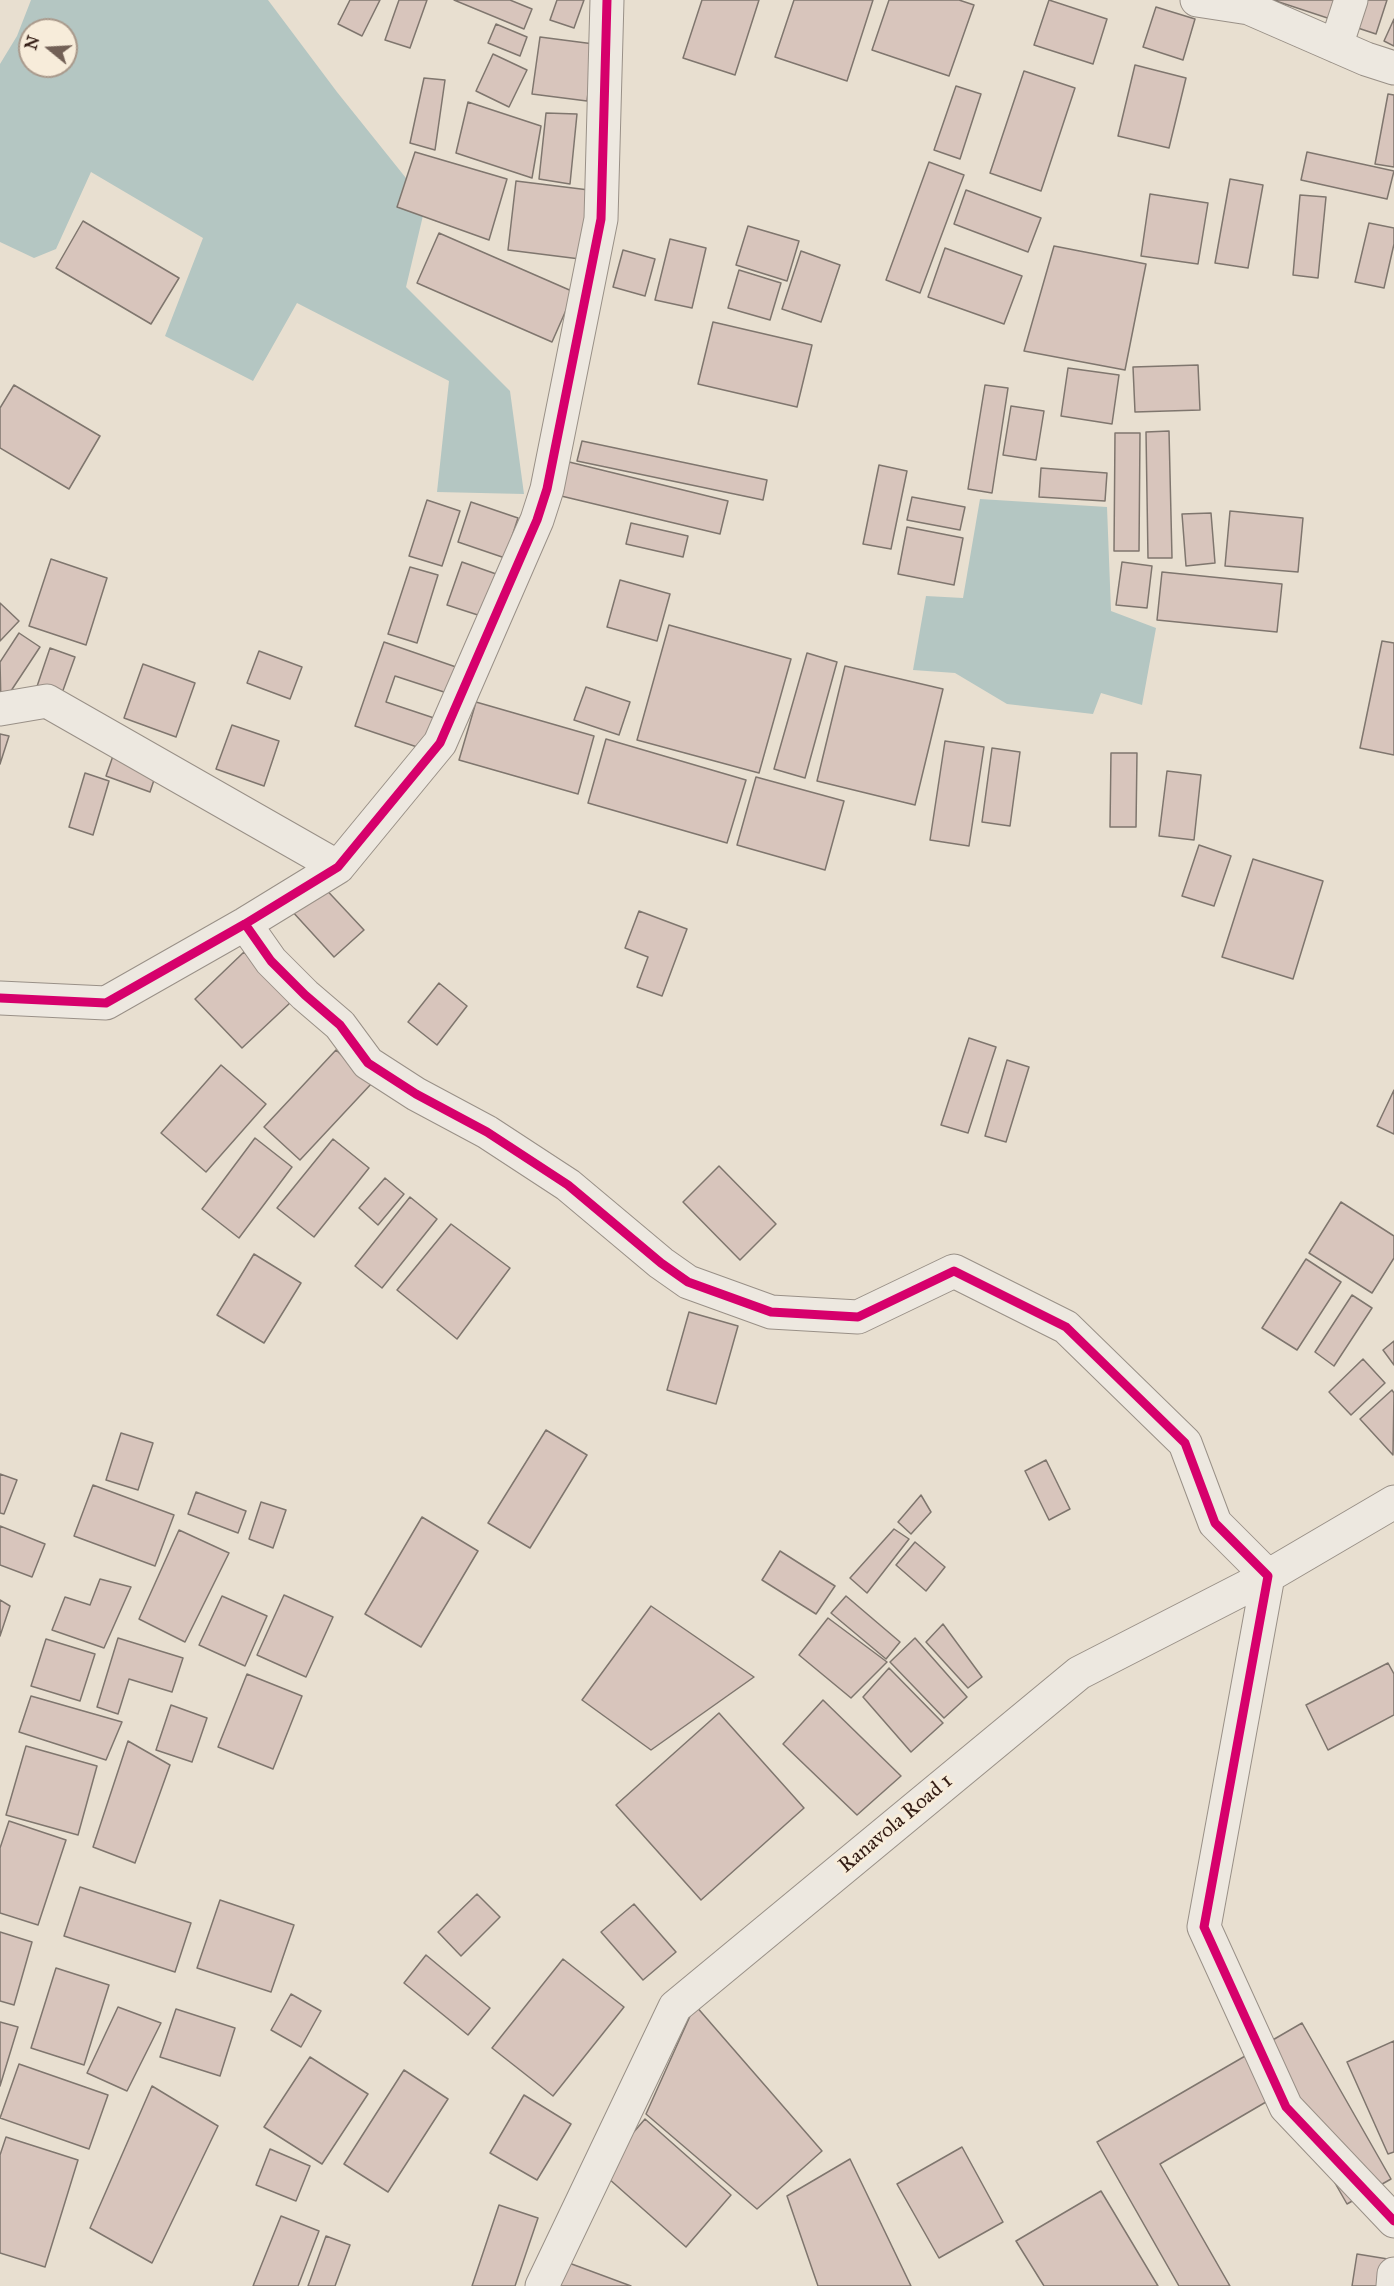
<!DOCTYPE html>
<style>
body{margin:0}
#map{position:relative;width:1394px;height:2286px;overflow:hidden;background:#e8dfd0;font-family:"IM FELL Great Primer",serif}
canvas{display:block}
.north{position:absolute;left:18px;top:18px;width:60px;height:60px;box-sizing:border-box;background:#f7ecda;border:2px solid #a9998b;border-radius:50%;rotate:288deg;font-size:16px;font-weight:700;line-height:24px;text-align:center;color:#331c14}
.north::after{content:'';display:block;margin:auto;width:21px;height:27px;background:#726056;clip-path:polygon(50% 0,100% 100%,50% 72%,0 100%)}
</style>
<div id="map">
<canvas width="1394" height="2286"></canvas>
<div class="north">N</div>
</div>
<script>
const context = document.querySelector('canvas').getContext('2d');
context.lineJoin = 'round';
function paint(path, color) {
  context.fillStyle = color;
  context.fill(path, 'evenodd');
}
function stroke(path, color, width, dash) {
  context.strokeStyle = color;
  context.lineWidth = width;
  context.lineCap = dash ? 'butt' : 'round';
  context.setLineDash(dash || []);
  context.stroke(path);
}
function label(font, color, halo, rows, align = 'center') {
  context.font = font + ' "IM FELL Great Primer",serif';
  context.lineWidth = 6;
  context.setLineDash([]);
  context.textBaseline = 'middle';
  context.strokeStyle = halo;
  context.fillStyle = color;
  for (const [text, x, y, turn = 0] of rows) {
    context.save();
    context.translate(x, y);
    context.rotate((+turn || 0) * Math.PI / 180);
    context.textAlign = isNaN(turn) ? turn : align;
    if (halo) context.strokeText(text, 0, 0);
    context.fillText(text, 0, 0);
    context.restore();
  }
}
paint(new Path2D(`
 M 31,0 L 268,0 L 337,92 L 426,203 L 406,287 L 510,391 L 524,494 L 437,492 L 449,381 L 297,303 L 253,381 L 165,336 L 203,238 L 91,172 L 56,249 L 34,258 L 0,242 L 0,64 L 17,36 ZM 30,30 L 66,30 L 66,66 L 30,66 Z
 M 980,499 L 1107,507 L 1111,611 L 1156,628 L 1142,705 L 1101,693 L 1093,714 L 1007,704 L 955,673 L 913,670 L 926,596 L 963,598 Z`), '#b4c6c2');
const building = new Path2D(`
 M 350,0 L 380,0 L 362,36 L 338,24 Z
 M 399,0 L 427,0 L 410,48 L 385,40 Z
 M 454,0 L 510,0 L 532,9 L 524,29 Z
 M 557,0 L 584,0 L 574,28 L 550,20 Z
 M 702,0 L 759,0 L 735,75 L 683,58 Z
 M 794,0 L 873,0 L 847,81 L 775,57 Z
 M 889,0 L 959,0 L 974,5 L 949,76 L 872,50 Z
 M 1049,0 L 1107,19 L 1093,64 L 1034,45 Z
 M 1273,0 L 1387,0 L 1376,34 Z
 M 1156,7 L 1195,19 L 1183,60 L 1143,47 Z
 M 1394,19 L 1394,46 L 1384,41 Z
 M 496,24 L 527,37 L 520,56 L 488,43 Z
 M 540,37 L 594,44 L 587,101 L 532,94 Z
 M 493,54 L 527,70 L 509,107 L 476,91 Z
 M 1135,65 L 1186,78 L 1169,148 L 1118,136 Z
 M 1024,71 L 1075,88 L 1041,191 L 990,173 Z
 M 424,78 L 445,80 L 435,150 L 410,143 Z
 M 956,86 L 981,94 L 960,159 L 934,150 Z
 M 1388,94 L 1394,95 L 1394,167 L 1375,164 Z
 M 468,102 L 541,126 L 532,178 L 456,153 Z
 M 546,113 L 577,114 L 570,184 L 539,179 Z
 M 415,152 L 507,179 L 489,240 L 397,207 Z
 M 1307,152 L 1394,171 L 1387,199 L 1301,180 Z
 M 929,162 L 964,175 L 920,293 L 886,280 Z
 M 1230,179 L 1263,185 L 1248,268 L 1215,263 Z
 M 516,181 L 589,190 L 580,259 L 508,250 Z
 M 966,190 L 1041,218 L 1028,252 L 954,224 Z
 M 1150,194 L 1208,203 L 1198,264 L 1141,256 Z
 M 1300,195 L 1326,197 L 1318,278 L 1293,275 Z
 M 83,221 L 179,278 L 151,324 L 56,268 Z
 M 1369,223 L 1394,228 L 1394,244 L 1384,288 L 1355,282 Z
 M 748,226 L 799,241 L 787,281 L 736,265 Z
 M 439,233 L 574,292 L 552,342 L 417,283 Z
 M 670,239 L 706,248 L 692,308 L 655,300 Z
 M 1054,246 L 1146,264 L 1125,370 L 1024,351 Z
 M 945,248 L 1022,276 L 1004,324 L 928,297 Z
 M 623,250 L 655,259 L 645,296 L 613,287 Z
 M 801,251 L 840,265 L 821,322 L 782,309 Z
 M 739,270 L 781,283 L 770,320 L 728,308 Z
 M 713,322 L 812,345 L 797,407 L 698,384 Z
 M 1198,365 L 1200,410 L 1135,412 L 1133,367 Z
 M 1068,368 L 1119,375 L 1112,424 L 1061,416 Z
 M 14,385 L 100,436 L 69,489 L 0,448 L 0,408 Z
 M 985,385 L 1008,388 L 992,493 L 968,489 Z
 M 1011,406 L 1044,411 L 1036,460 L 1003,455 Z
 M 1169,431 L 1172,558 L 1148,558 L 1146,432 Z
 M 1115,433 L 1140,433 L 1139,551 L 1114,551 Z
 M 582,441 L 767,480 L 763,500 L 577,461 Z
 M 565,461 L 728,501 L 720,534 L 557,495 Z
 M 879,465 L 907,471 L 891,549 L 863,544 Z
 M 1041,468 L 1107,473 L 1105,501 L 1039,497 Z
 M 912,497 L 965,507 L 960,530 L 907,520 Z
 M 427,500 L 460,511 L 442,566 L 409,556 Z
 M 471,502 L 518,518 L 505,558 L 458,542 Z
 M 1230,511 L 1303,518 L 1298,572 L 1225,566 Z
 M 1211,513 L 1215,563 L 1186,566 L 1182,514 Z
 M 631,523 L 688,536 L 683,557 L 626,544 Z
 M 907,527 L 963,538 L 954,585 L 898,574 Z
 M 51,559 L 107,578 L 86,645 L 29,626 Z
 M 462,562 L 499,575 L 484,617 L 447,605 Z
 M 1122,562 L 1152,566 L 1147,608 L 1116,605 Z
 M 410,567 L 438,575 L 417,643 L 388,634 Z
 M 1162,572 L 1282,584 L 1277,632 L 1157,620 Z
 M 620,580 L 670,594 L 657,641 L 607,627 Z
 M 0,603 L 19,621 L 0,641 Z
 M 669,625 L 791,659 L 759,773 L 637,740 Z
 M 19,633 L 40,647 L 1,706 L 0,662 Z
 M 1382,641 L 1394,643 L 1394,755 L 1360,748 Z
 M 384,642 L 456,667 L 447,693 L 395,676 L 386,702 L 434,718 L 423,749 L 355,726 Z
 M 50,648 L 75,657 L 52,721 L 28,713 Z
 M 259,651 L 302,667 L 290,699 L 247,683 Z
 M 807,653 L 837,662 L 805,778 L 774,769 Z
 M 143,664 L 195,683 L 176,737 L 124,718 Z
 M 845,666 L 943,689 L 915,805 L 817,781 Z
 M 586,687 L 630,702 L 619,735 L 574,720 Z
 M 476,702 L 594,736 L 578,794 L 459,760 Z
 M 232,725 L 279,741 L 264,786 L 216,769 Z
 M 0,734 L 9,736 L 0,764 Z
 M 606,739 L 746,780 L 727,843 L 588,803 Z
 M 945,741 L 984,747 L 969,846 L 930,840 Z
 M 992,748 L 1020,752 L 1010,826 L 982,822 Z
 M 114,753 L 158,768 L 150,792 L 106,776 Z
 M 1111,753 L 1137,753 L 1136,827 L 1110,827 Z
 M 1167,771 L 1201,775 L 1194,840 L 1159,836 Z
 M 85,773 L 109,781 L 93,835 L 69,827 Z
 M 756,777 L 844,801 L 825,870 L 737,845 Z
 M 1199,845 L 1231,856 L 1214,906 L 1182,896 Z
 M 1253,859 L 1323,881 L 1293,979 L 1222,957 Z
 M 320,883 L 364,930 L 334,957 L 291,910 Z
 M 639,911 L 687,929 L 662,996 L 637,987 L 648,957 L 625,948 Z
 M 244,952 L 291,1002 L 242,1048 L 195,999 Z
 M 439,983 L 467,1006 L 437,1045 L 408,1022 Z
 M 969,1038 L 996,1047 L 968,1133 L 941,1125 Z
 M 336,1050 L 372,1083 L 300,1160 L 264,1127 Z
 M 1007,1060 L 1029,1067 L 1006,1142 L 985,1136 Z
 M 221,1065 L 266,1104 L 206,1172 L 161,1133 Z
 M 1394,1090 L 1394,1134 L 1377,1126 Z
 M 255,1138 L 292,1167 L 239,1238 L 202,1209 Z
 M 333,1139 L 369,1168 L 314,1237 L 277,1208 Z
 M 719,1166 L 776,1224 L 740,1260 L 683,1202 Z
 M 385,1178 L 404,1194 L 378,1225 L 359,1208 Z
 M 410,1197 L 437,1219 L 382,1288 L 355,1266 Z
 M 1341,1202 L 1394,1236 L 1394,1258 L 1372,1293 L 1309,1253 Z
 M 451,1224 L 510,1268 L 457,1339 L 397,1290 Z
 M 254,1254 L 301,1283 L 264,1343 L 217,1315 Z
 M 1306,1259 L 1341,1282 L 1297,1350 L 1262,1328 Z
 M 1352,1295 L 1372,1308 L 1334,1366 L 1315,1352 Z
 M 689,1312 L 738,1326 L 716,1404 L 667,1390 Z
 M 1394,1341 L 1394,1365 L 1383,1350 Z
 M 1363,1359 L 1385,1383 L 1351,1415 L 1329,1392 Z
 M 1392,1390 L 1394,1393 L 1393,1455 L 1360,1419 Z
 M 546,1430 L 587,1455 L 530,1548 L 488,1523 Z
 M 121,1433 L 153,1443 L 138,1490 L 106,1480 Z
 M 1046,1460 L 1070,1509 L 1049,1520 L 1025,1471 Z
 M 0,1474 L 17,1480 L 4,1514 L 0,1513 Z
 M 93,1485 L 174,1515 L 155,1566 L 74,1536 Z
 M 196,1492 L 246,1511 L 238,1533 L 188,1514 Z
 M 921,1495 L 931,1512 L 911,1534 L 898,1522 Z
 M 261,1502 L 286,1510 L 273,1548 L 249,1539 Z
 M 422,1517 L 478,1551 L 421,1647 L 365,1614 Z
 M 0,1526 L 45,1544 L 32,1577 L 0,1565 Z
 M 894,1529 L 909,1539 L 867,1593 L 850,1578 Z
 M 179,1530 L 229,1553 L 185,1642 L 139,1619 Z
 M 915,1542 L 945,1567 L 926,1591 L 896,1565 Z
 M 780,1551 L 835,1586 L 816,1614 L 762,1580 Z
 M 100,1579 L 131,1587 L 104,1648 L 52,1630 L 65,1597 L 90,1605 Z
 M 284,1595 L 333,1617 L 306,1677 L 257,1655 Z
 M 222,1596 L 267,1616 L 245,1666 L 199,1645 Z
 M 846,1596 L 900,1642 L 886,1659 L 831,1613 Z
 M 0,1600 L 10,1606 L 0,1636 Z
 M 651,1606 L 754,1677 L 651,1750 L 582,1700 Z
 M 828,1618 L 887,1662 L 851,1698 L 799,1655 Z
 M 943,1624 L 982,1677 L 968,1688 L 926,1642 Z
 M 118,1638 L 183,1658 L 172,1692 L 129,1679 L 118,1714 L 97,1707 Z
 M 915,1638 L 967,1697 L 944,1718 L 890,1662 Z
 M 46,1639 L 95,1654 L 80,1701 L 31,1686 Z
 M 1388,1663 L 1394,1674 L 1394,1715 L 1328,1750 L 1306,1705 Z
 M 889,1668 L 943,1723 L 911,1752 L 863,1697 Z
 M 247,1674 L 302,1696 L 273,1769 L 218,1747 Z
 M 31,1696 L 122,1722 L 106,1760 L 19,1732 Z
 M 823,1700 L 901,1776 L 857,1815 L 783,1744 Z
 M 171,1705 L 207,1718 L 192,1762 L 156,1750 Z
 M 719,1713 L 804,1808 L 701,1900 L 616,1805 Z
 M 128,1741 L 170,1765 L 135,1863 L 93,1847 Z
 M 26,1746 L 97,1766 L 78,1835 L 6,1815 Z
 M 9,1821 L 66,1840 L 38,1925 L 0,1913 L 0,1848 Z
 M 80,1887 L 191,1923 L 175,1972 L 64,1936 Z
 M 477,1894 L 500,1917 L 461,1956 L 438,1932 Z
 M 220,1900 L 294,1925 L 271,1992 L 197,1968 Z
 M 634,1904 L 676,1952 L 643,1980 L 601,1932 Z
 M 0,1932 L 32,1942 L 14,2005 L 0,2001 Z
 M 426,1955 L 490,2008 L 468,2035 L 404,1983 Z
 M 563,1959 L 624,2007 L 553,2096 L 492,2048 Z
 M 56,1968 L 109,1985 L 84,2065 L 31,2048 Z
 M 291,1994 L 321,2011 L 301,2047 L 271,2030 Z
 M 695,2005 L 822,2151 L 757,2209 L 646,2114 Z
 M 118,2007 L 161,2023 L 127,2091 L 87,2073 Z
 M 176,2009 L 235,2028 L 220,2076 L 160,2057 Z
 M 0,2022 L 18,2027 L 0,2086 Z
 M 1302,2023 L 1391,2179 L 1347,2204 L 1283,2092 L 1160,2164 L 1230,2286 L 1179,2286 L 1097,2142 Z
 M 1394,2041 L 1394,2152 L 1388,2154 L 1347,2062 Z
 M 310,2057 L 368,2094 L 322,2164 L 264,2127 Z
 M 19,2064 L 108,2095 L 89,2149 L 0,2118 Z
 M 404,2070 L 448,2099 L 388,2192 L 344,2164 Z
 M 152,2086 L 218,2126 L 152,2263 L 90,2228 Z
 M 524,2095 L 571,2124 L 537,2180 L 490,2153 Z
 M 645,2119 L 731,2195 L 686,2247 L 600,2171 Z
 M 6,2137 L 78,2160 L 45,2267 L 0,2253 L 0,2155 Z
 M 962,2147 L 1003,2222 L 939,2258 L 897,2184 Z
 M 270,2149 L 310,2166 L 296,2201 L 256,2185 Z
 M 850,2159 L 911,2286 L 818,2286 L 787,2196 Z
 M 1101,2191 L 1158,2286 L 1044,2286 L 1016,2241 Z
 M 499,2205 L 538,2218 L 515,2286 L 472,2286 Z
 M 281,2216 L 319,2231 L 298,2286 L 253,2286 Z
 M 326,2236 L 350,2245 L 335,2286 L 308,2286 Z
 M 1357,2254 L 1394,2260 L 1394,2286 L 1352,2286 Z
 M 569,2263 L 631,2286 L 560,2286 Z`);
paint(building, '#d8c5bc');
stroke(building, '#7f766e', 1.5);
const street = new Path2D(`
 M 1197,0 L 1249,8 L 1366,59 L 1394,68
 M 1336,46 L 1351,0
 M 0,709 L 47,701 L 338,867
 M 245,924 L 271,961 L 305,995 L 340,1025 L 368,1063 L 416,1094 L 487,1132 L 568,1185 L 661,1263 L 688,1282 L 771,1312 L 858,1317 L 954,1271 L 1066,1327 L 1185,1443 L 1215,1523 L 1268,1576 L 1204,1927 L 1286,2107 L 1394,2221
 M 0,998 L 106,1003 L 245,924 L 338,867 L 440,743 L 537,520 L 547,489 L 601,219 L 607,0
 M 542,2286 L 675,2007 L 1079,1673 L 1268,1576 L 1394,1502
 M 1393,2286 L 1394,2274`);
stroke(street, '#999087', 35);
stroke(street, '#ede8e0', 33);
stroke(new Path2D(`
 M 245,924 L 271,961 L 305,995 L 340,1025 L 368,1063 L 416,1094 L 487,1132 L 568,1185 L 661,1263 L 688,1282 L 771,1312 L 858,1317 L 954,1271 L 1066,1327 L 1185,1443 L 1215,1523 L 1268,1576 L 1204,1927 L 1286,2107 L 1394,2221
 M 0,998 L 106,1003 L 245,924 L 338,867 L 440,743 L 537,520 L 547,489 L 601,219 L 607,0`), '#d6006c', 9);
label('21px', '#331c14', '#f7ecda', [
 ["Ranavola Road 1",896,1824,-40]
]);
</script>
